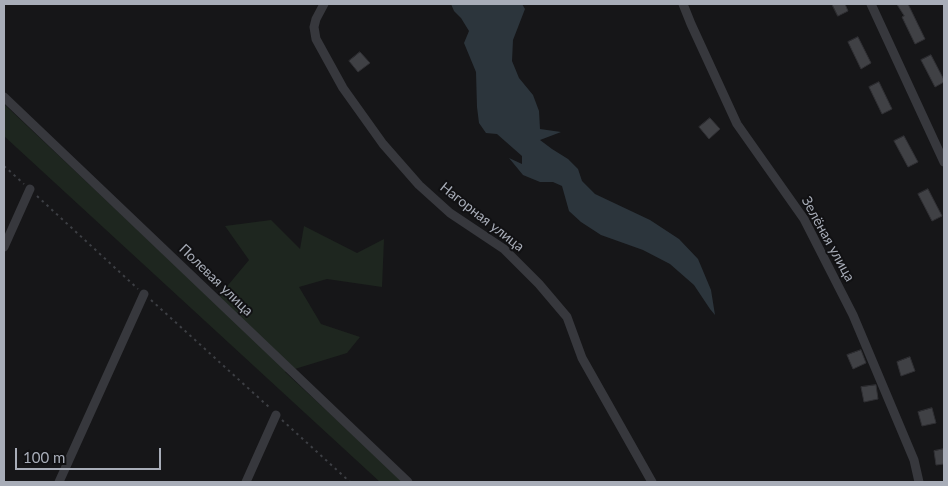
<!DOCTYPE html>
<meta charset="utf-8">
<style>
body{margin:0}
#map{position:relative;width:948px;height:486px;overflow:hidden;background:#161618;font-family:Lato,sans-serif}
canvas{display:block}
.frame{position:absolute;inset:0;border:5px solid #a8adb8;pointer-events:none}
.scale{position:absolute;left:15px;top:448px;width:146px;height:22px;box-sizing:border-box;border:2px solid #a8adb8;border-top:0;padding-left:6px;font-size:15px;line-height:18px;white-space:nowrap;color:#a8adb8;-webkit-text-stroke:4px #111113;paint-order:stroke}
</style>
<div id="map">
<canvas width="948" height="486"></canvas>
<div class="frame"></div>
<div class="scale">100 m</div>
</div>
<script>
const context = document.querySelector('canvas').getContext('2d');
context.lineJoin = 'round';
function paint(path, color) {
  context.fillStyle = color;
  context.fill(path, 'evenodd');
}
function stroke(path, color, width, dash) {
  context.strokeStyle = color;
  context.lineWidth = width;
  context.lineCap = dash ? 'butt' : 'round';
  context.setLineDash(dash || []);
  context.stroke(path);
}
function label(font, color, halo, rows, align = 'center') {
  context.font = font + ' Lato,sans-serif';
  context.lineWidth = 4;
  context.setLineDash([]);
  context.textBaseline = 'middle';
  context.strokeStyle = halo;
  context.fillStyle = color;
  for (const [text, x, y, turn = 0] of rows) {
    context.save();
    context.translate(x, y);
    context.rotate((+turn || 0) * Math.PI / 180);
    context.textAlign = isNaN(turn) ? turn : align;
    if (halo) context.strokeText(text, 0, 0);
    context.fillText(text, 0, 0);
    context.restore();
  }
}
paint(new Path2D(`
 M 4,104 L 214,302 L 249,260 L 225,226 L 271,220 L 300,249 L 304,226 L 357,253 L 384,239 L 382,287 L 327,279 L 299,287 L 321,324 L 360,337 L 347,353 L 285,372 L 404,482 L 380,482 L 4,136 Z`), '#1e261f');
paint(new Path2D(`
 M 451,4 L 522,4 L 525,9 L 513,40 L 512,61 L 519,78 L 533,95 L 539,111 L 540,129 L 561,132 L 540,140 L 552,149 L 568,159 L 578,169 L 582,181 L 595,194 L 650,220 L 679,239 L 698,259 L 711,290 L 715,315 L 710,309 L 694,285 L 670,264 L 643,250 L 601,235 L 581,222 L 569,211 L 562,186 L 553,182 L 540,182 L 523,175 L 509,158 L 522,164 L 522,156 L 497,134 L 486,133 L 479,123 L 477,107 L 476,72 L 464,43 L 469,31 L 461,18 L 454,11 Z`), '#2c353c');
const building = new Path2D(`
 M 832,4 L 845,4 L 848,11 L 838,16 Z
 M 897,4 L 908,4 L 925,39 L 915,44 L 902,17 L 904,16 Z
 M 858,37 L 871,63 L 861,69 L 848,42 Z
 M 360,52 L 370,63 L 358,72 L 349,61 Z
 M 931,55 L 944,80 L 944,82 L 935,87 L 921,60 Z
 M 879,82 L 892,109 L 882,114 L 869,87 Z
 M 710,118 L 720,129 L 709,139 L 699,127 Z
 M 904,136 L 918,162 L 908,167 L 894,141 Z
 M 928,189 L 942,216 L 932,221 L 918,194 Z
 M 861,350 L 866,363 L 853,369 L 847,355 Z
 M 910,357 L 915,371 L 901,376 L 897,362 Z
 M 876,385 L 878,399 L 864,402 L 861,387 Z
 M 932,408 L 936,423 L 922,426 L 918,412 Z
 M 944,449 L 944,464 L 936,465 L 934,451 Z`);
paint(building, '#404145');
stroke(building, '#303034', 1);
stroke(new Path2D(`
 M 4,166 L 24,184
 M 37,196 L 138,289
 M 151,300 L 270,408
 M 282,420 L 350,482`), '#3d3f44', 2, [2.5, 4]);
stroke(new Path2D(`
 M 324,4 L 316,19 L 314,27 L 316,39 L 343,88 L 383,144 L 419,185 L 450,213 L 504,249 L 539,284 L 567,317 L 582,358 L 652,482
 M 683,4 L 691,24 L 737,124 L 804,219 L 853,315 L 914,460 L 919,482
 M 871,4 L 944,162
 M 4,97 L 408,482
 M 4,247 L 30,189
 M 59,482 L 144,294
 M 246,482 L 276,415`), '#37383d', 9);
label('14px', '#a8adb8', '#111113', [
 ["Нагорная улица",482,217,38],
 ["Зелёная улица",828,239,61],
 ["Полевая улица",216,280,44]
]);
</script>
